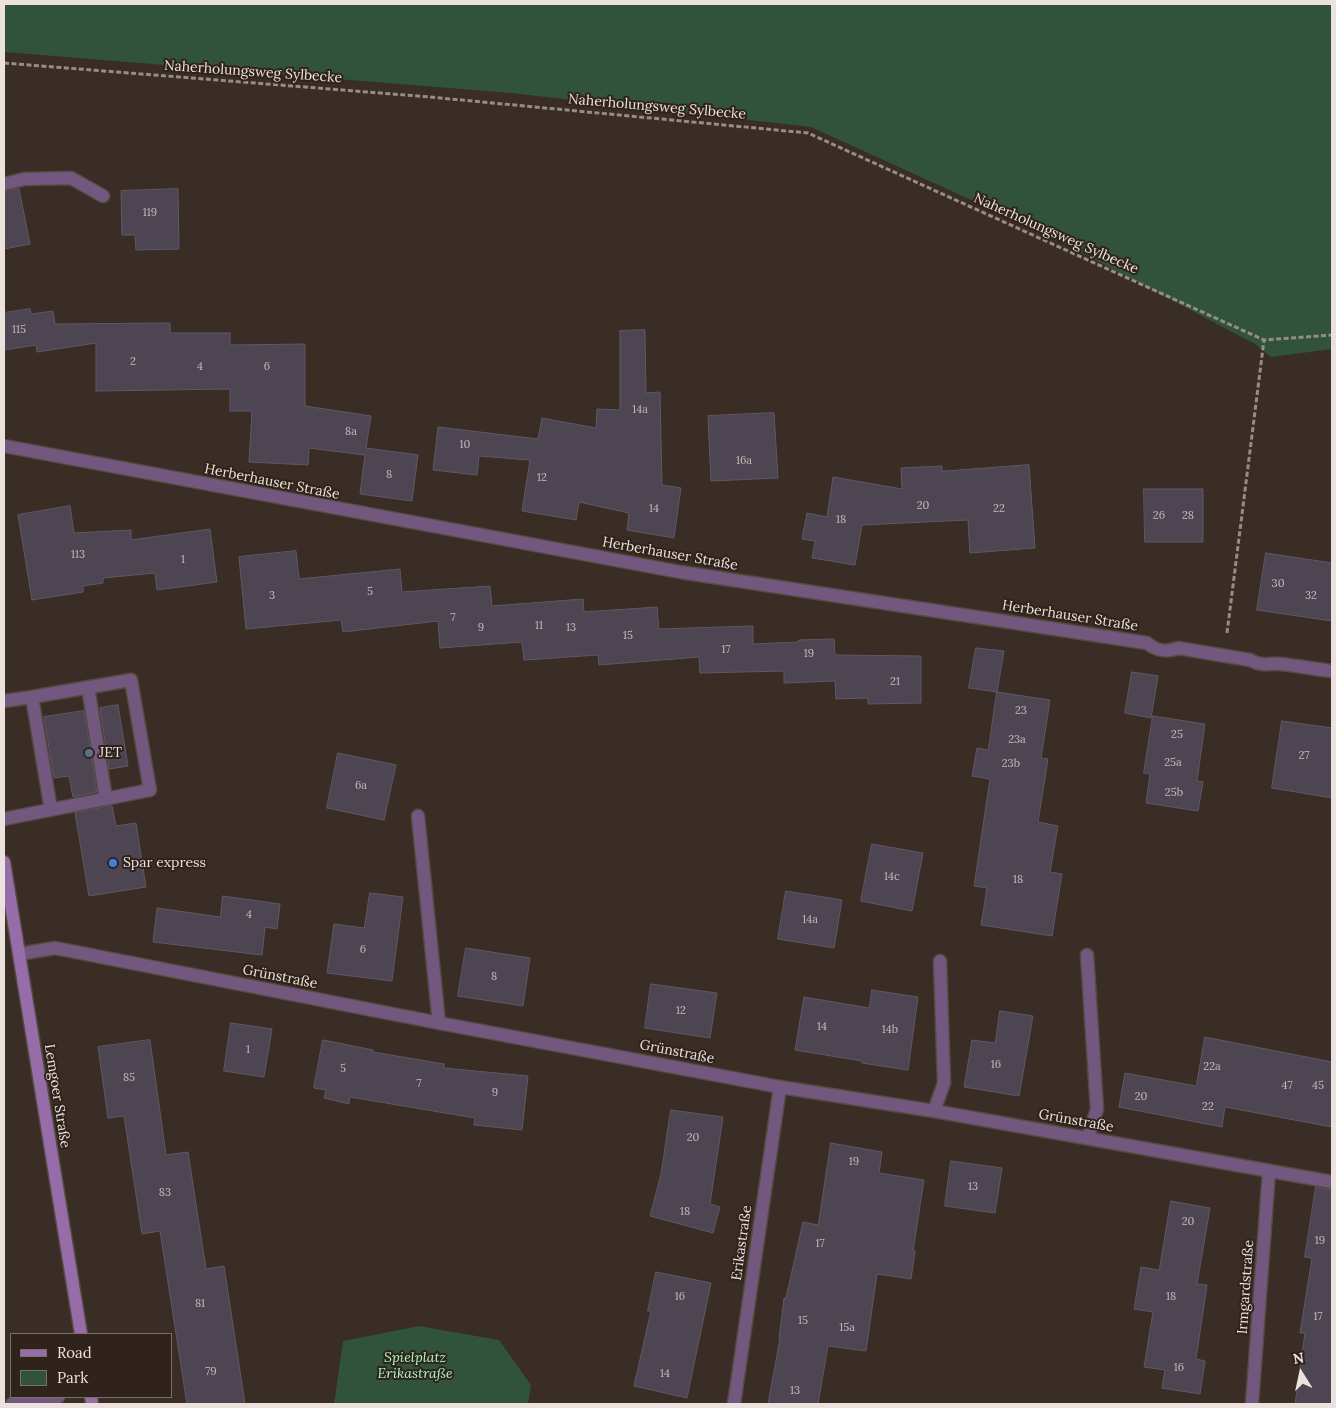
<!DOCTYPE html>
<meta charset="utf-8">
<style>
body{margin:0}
#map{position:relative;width:1336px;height:1408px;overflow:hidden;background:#3a2d25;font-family:Lora,serif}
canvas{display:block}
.frame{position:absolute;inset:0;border:5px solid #ebe2dd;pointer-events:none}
.legend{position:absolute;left:10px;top:1333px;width:162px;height:65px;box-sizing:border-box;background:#30231b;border:1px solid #7b6f69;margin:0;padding:6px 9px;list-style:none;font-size:15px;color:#ebe2dd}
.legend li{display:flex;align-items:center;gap:10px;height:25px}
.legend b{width:25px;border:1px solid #7b6f69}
.north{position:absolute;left:1276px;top:1348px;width:50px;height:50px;-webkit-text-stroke:4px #30231b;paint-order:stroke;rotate:350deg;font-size:14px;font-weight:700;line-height:20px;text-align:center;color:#ebe2dd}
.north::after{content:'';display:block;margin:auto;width:18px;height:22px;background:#ebe2dd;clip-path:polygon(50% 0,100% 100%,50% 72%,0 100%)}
</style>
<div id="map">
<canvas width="1336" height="1408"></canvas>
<div class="frame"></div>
<ul class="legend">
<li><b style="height:6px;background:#966da9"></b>Road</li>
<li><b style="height:14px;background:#31523b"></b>Park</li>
</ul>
<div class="north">N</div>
</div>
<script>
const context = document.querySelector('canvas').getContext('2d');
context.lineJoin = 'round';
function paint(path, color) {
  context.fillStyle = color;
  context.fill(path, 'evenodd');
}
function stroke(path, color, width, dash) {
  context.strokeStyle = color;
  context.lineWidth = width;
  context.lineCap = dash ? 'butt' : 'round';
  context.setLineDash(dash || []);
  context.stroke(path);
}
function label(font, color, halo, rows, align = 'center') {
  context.font = font + ' Lora,serif';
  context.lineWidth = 4;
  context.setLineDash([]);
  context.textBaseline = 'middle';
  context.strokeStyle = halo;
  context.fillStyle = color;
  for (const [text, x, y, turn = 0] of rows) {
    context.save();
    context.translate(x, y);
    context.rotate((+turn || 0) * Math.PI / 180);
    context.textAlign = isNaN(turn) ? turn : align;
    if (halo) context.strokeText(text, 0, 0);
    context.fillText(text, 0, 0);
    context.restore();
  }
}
paint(new Path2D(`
 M 4,4 L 1332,4 L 1332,349 L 1271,357 L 1255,344 L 1048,235 L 811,127 L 511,93 L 4,52 Z
 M 419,1326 L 499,1340 L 531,1385 L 528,1404 L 334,1404 L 343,1341 Z`), '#31523b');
const building = new Path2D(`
 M 19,189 L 30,244 L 4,249 L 4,192 Z
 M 178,189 L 179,249 L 136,250 L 135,235 L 122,235 L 121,191 Z
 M 30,309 L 31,314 L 53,311 L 55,324 L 170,323 L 170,333 L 230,333 L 230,345 L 305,344 L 305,406 L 371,416 L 366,448 L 418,455 L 412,501 L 360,494 L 365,455 L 309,448 L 308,465 L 249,462 L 252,411 L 230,411 L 230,389 L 96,391 L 96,343 L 37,352 L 36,345 L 4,350 L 4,313 Z
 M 645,330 L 646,393 L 660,392 L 662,485 L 681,488 L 674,538 L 627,530 L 629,513 L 579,502 L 576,520 L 522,511 L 530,460 L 479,456 L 477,475 L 433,470 L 438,427 L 538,439 L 542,418 L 596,428 L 597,409 L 620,410 L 620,331 Z
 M 774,413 L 778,478 L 711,481 L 708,416 Z
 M 1029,465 L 1035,548 L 970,553 L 968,520 L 862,525 L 855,565 L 812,558 L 815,541 L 802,539 L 807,513 L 827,517 L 833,477 L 902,489 L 901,468 L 942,466 L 942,471 Z
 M 1144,489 L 1203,489 L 1203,542 L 1145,542 Z
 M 70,506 L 74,533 L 131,530 L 131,540 L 210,529 L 217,582 L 157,590 L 155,573 L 103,578 L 103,583 L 83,586 L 83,592 L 32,600 L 18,515 Z
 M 296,551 L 299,579 L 400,569 L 402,592 L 490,586 L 492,606 L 583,599 L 584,612 L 657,607 L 659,629 L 753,626 L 753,644 L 799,642 L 799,640 L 834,639 L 835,655 L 921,656 L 921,703 L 868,704 L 868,698 L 836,699 L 835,681 L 784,683 L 784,671 L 700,673 L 699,657 L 599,665 L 598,655 L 524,660 L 522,642 L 440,648 L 438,621 L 343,632 L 341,620 L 246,629 L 239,557 Z
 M 1266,553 L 1332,563 L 1332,621 L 1257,610 Z
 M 976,648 L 1004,651 L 997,692 L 969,688 Z
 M 1132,672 L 1158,676 L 1151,718 L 1125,713 Z
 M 997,692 L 1050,700 L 1041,758 L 1048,759 L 1038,822 L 1058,826 L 1050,872 L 1062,874 L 1052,936 L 981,925 L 987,888 L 974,886 L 990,779 L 972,776 L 977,748 L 988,750 Z
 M 118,705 L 128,766 L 109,769 L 100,708 Z
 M 84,711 L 97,792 L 73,797 L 69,776 L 54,778 L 44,717 Z
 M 1153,716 L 1205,724 L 1197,781 L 1203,782 L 1198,811 L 1146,803 L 1150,774 L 1144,773 Z
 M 1282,721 L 1332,728 L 1332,798 L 1272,788 Z
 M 338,753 L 396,765 L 384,820 L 327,808 Z
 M 112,806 L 116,826 L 136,823 L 146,887 L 89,896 L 75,813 Z
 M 872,844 L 923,853 L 912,911 L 861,901 Z
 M 786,891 L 842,900 L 834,948 L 778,939 Z
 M 370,893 L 403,897 L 392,981 L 327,973 L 334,924 L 364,928 Z
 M 223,896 L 280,904 L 277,929 L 265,927 L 262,955 L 153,942 L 157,908 L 220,917 Z
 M 466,948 L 530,958 L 523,1006 L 458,996 Z
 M 651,984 L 717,993 L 710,1038 L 645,1028 Z
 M 872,990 L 918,997 L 908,1070 L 862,1063 L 862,1061 L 795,1050 L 804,997 L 869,1008 Z
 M 1000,1011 L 1033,1016 L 1019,1096 L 964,1087 L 972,1040 L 995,1043 Z
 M 231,1023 L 272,1029 L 264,1077 L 224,1071 Z
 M 1205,1037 L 1332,1062 L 1332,1127 L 1225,1107 L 1222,1127 L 1119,1107 L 1125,1073 L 1196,1086 Z
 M 150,1040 L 166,1155 L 188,1152 L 206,1269 L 224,1266 L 245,1404 L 187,1404 L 160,1231 L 142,1234 L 124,1116 L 108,1118 L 98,1047 Z
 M 323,1040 L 373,1050 L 373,1052 L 444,1064 L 444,1068 L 528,1076 L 522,1130 L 474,1125 L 475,1118 L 350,1097 L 349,1104 L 324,1098 L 326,1090 L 314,1088 Z
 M 671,1110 L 723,1117 L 710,1204 L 720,1207 L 713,1233 L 650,1216 L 661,1174 Z
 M 831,1143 L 882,1152 L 879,1173 L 924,1180 L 913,1251 L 915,1251 L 911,1279 L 877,1274 L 866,1351 L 828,1346 L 818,1404 L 768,1404 L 780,1339 L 779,1339 L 784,1298 L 786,1298 L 803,1222 L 818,1225 Z
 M 951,1161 L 1002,1168 L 995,1213 L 945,1206 Z
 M 1316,1187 L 1332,1190 L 1332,1404 L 1295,1404 L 1305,1333 L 1300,1333 L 1312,1258 L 1305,1257 Z
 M 1171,1201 L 1210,1208 L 1197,1284 L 1207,1285 L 1196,1359 L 1205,1361 L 1200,1394 L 1162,1388 L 1165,1370 L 1144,1367 L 1153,1312 L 1134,1309 L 1141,1267 L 1159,1270 Z
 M 656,1272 L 711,1283 L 687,1398 L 634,1386 L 651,1311 L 648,1311 Z`);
paint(building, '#4d4552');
stroke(building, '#605866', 1);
const lane = new Path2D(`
 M 4,184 L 24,179 L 71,178 L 103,196
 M 88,687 L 106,799
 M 32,697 L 51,810
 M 4,701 L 32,697 L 131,680 L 150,790 L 4,819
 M 418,816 L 439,1023
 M 1087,955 L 1097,1109 L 1088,1138
 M 934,1111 L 944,1083 L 940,961
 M 12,1404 L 58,1397`);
const street = new Path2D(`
 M 4,446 L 680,572 L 1147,643 C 1157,651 1166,653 1178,648 L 1250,660 C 1263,667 1267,663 1281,664 C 1298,666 1315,669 1332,671
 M 19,954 L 55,948 L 439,1023 L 780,1087 L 934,1111 L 1332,1182
 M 734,1404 L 780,1087
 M 1252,1404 L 1269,1171`);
const secondary = new Path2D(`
 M 4,862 L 81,1334
 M 91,1397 L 92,1404`);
stroke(lane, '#564a42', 15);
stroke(street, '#564a42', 15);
stroke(secondary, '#564a42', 15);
stroke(new Path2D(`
 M 4,63 L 430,97 L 808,133 L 1264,340 L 1332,335
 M 1227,633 L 1264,340`), '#978c86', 3, [5, 2.5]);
stroke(lane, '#72587e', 12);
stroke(street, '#72587e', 12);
stroke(secondary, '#966da9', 12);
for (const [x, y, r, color] of [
 [89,753,5,"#5c6f8a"],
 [113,863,5,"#3f7fe0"]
]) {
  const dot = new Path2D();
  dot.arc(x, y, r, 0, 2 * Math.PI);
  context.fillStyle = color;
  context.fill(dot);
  stroke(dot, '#30231b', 2);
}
label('11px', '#c4bbba', null, [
 ["119",150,213],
 ["115",19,330],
 ["2",133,362],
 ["4",200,367],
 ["6",267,367],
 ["14a",640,410],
 ["8a",351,432],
 ["10",465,445],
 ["16a",744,461],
 ["8",389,475],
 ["12",542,478],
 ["20",923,506],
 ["14",654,509],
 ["22",999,509],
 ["26",1159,516],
 ["28",1188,516],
 ["18",841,520],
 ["113",78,555],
 ["1",183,560],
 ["30",1278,584],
 ["5",370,592],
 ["3",272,596],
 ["32",1311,596],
 ["7",453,618],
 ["11",539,626],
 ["9",481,628],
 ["13",571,628],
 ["15",628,636],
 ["17",726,650],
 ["19",809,654],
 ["21",895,682],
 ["23",1021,711],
 ["25",1177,735],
 ["23a",1017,740],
 ["27",1304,756],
 ["25a",1173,763],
 ["23b",1011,764],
 ["6a",361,786],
 ["25b",1174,793],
 ["14c",892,877],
 ["18",1018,880],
 ["4",249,915],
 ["14a",810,920],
 ["6",363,950],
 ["8",494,977],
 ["12",681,1011],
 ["14",822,1027],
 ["14b",890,1030],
 ["1",248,1050],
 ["16",996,1065],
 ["22a",1212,1067],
 ["5",343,1069],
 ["85",129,1078],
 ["7",419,1084],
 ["47",1287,1086],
 ["45",1318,1086],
 ["9",495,1093],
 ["20",1141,1097],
 ["22",1208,1107],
 ["20",693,1138],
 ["19",854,1162],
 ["13",973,1187],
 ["83",165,1193],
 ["18",685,1212],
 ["20",1188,1222],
 ["19",1320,1241],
 ["17",820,1244],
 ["16",680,1297],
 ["18",1171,1297],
 ["81",200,1304],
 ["17",1318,1317],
 ["15",803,1321],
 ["15a",847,1328],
 ["16",1179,1368],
 ["79",211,1372],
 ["14",665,1374],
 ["13",795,1391]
]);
label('14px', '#ebe2dd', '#30231b', [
 ["Naherholungsweg Sylbecke",253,72,4],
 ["Naherholungsweg Sylbecke",657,107,5],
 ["Naherholungsweg Sylbecke",1056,234,24],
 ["Herberhauser Straße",272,482,11],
 ["Herberhauser Straße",670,554,10],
 ["Herberhauser Straße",1070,616,9],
 ["Grünstraße",280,977,11],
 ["Grünstraße",677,1052,11],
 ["Lemgoer Straße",57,1096,81],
 ["Grünstraße",1076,1121,10],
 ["Erikastraße",742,1243,-82],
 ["Irmgardstraße",1246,1287,-86]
]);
label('14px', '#ebe2dd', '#30231b', [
 ["JET",99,753],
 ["Spar express",123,863]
], 'left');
label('italic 14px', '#a5fbbf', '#30231b', [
 ["Spielplatz",415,1358],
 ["Erikastraße",415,1374]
]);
</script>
